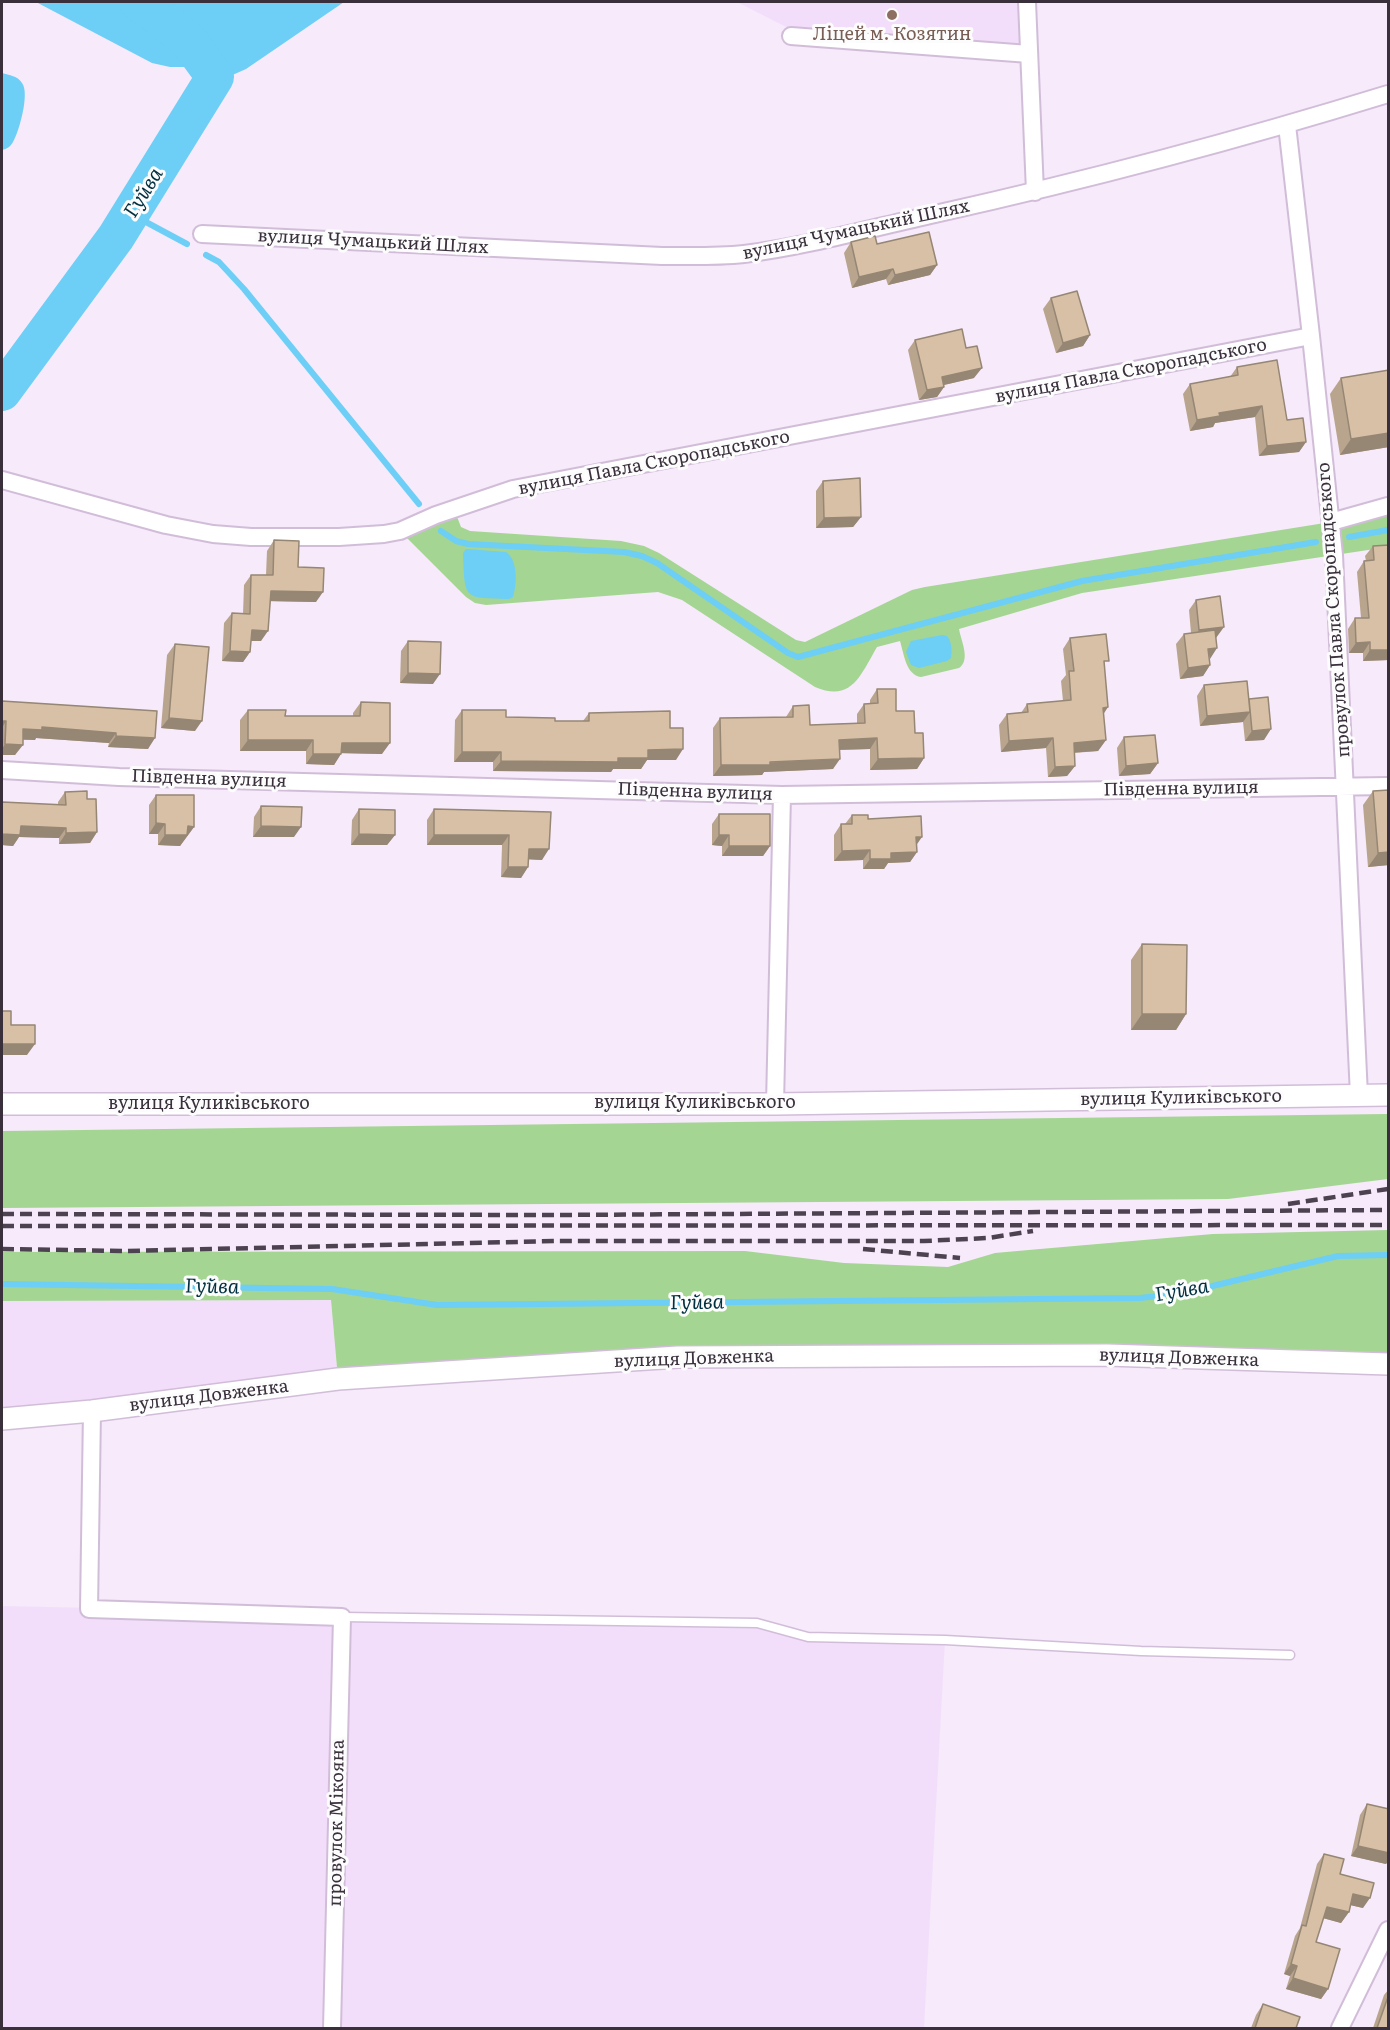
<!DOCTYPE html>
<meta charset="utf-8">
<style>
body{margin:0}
#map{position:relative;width:1390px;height:2030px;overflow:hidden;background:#f6eafb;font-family:Literata,serif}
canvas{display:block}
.frame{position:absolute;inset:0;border:3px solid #39303c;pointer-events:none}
</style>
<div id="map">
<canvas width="1390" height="2030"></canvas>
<div class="frame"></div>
</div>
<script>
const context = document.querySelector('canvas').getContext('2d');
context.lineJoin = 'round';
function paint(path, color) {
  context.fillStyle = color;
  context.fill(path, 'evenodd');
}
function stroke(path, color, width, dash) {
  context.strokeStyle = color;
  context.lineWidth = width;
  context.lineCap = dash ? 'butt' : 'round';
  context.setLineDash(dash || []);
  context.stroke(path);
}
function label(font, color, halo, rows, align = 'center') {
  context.font = font + ' Literata,serif';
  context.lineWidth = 6;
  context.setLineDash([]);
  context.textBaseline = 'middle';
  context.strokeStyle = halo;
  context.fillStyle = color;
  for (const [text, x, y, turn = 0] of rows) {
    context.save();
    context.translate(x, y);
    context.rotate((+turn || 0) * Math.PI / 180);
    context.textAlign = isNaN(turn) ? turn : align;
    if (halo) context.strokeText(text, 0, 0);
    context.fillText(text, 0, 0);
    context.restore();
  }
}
paint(new Path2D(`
 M 737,2 L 1020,2 L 1020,49 L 790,29 Z
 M 331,1300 L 338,1379 L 2,1419 L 2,1301 Z
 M 2,1606 L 757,1623 L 808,1637 L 945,1640 L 924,2028 L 2,2028 Z`), '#f2defa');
paint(new Path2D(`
 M 1388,506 L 1388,547 L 1082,593 L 959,629 C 961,641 971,660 959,668 L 921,677 C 906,675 904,654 900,641 L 877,647 C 861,674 852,703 815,687 L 682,600 L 658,592 L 486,605 L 475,603 L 466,597 L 400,531 L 454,509 L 461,527 L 470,531 L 621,541 L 644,546 L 659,553 L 796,640 L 805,642 L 912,590 L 925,587 L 1331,522 Z
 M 1388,1114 L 1388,1179 L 1228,1199 L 2,1208 L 2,1131 Z
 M 1388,1230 L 1388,1364 L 678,1357 L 338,1379 L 331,1300 L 2,1301 L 2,1252 L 745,1251 L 844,1263 L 948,1267 L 995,1253 L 1040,1249 L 1213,1234 Z`), '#a4d593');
paint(new Path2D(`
 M 36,2 L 344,2 L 246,69 L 228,77 L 215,77 L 189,67 L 170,67 L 152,63 Z
 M 2,73 C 9,75 18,76 22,83 C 30,93 19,132 13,142 C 10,147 7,149 2,150 Z
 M 466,549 L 506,552 C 518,560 517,584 513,597 L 509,599 C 462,598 465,599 463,553 Z
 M 942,635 L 947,636 C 952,642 952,651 951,658 L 947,661 L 919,668 L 911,665 L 906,652 L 911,641 Z`), '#6dcef6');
stroke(new Path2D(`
 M 131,214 L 187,244
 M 206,255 L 219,262 L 244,289 L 419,504
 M 441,531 L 456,541 L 468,544 L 624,552 L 642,556 L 657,563 L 788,653 L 798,657 L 1082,581 L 1316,542
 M 1349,537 L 1388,530
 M 2,1284 L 332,1289 L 437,1305 L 1140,1298 L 1183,1293 L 1338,1256 L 1388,1255`), '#6dcef6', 6);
stroke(new Path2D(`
 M 2,392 L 116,237 L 215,77 L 190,43 L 164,20 L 138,2`), '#6dcef6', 38);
const service = new Path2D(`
 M 342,1617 L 757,1623 L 808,1637 L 945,1640 L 1141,1651 L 1290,1655`);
const minor = new Path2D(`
 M 1027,2 L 1035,192
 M 791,36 L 1029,54
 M 1287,125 L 1311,336 L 1334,555 L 1359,1096
 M 202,234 L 662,256 C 689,256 716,257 744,254 C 808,246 872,228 935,214 C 1088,180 1239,140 1388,94
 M 2,480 L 166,525 L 213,534 L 251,537 L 339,537 L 384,534 L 400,531 L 436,515 L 513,489 L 1311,336
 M 1331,522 L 1388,506
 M 2,770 L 119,777 L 782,795 L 1388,786
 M 775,1104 L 782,795
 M 92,1411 L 89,1609 L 342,1617 L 332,2028
 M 1340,2028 L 1388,1930`);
const tertiary = new Path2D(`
 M 2,1104 L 775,1104 L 1388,1095
 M 2,1419 L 92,1411 L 338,1379 L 678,1357 L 1107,1355 L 1388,1364`);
stroke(service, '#d2bdd9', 11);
stroke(minor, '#d2bdd9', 20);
stroke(tertiary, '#d2bdd9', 24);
stroke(service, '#fff', 8);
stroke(minor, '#fff', 16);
stroke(tertiary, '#fff', 21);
stroke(new Path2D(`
 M 1288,1204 L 1388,1189
 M 2,1214 L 556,1215 L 1388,1210
 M 2,1226 L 1388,1225
 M 2,1249 L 126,1251 L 557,1241 L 924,1241 L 988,1238 L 1033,1231
 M 863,1249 L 960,1258`), '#4d4350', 4.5, [12, 6]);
paint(new Path2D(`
 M 851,242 L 877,244 L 937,265 L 930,275 L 888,285 L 886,279 L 852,288 L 844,253 Z
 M 1051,298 L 1090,335 L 1083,346 L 1056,353 L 1043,309 Z
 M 915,340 L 966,348 L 974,378 L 944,385 L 944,387 L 937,397 L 919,400 L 908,350 Z
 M 1237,367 L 1306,442 L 1299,452 L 1259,456 L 1255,417 L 1215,423 L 1213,427 L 1190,431 L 1183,394 L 1190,384 L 1230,377 Z
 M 1341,378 L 1389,447 L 1340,455 L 1330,394 Z
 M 823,481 L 861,517 L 853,527 L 816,528 L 816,491 Z
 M 274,540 L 298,567 L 316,602 L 270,601 L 261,641 L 251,641 L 250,652 L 243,662 L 222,661 L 224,623 L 232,613 L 243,614 L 244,585 L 251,575 L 266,575 L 267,551 Z
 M 1373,546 L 1389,660 L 1363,661 L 1363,653 L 1349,653 L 1348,629 L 1355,618 L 1361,618 L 1357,572 L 1364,561 L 1366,561 L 1365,556 Z
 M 1196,600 L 1216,638 L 1209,659 L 1210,665 L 1203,676 L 1180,679 L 1176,644 L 1184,634 L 1191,633 L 1189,610 Z
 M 1070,638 L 1105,667 L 1103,714 L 1106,740 L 1098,751 L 1074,753 L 1075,766 L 1067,776 L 1048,777 L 1046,748 L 1001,752 L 999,725 L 1007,714 L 1021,713 L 1027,704 L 1063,701 L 1061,681 L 1066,675 L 1063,649 Z
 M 408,641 L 433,684 L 400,683 L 401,651 Z
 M 175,644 L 195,731 L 161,728 L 167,655 Z
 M 1204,685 L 1249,699 L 1264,740 L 1245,741 L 1243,722 L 1200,726 L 1197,696 Z
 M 877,689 L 915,733 L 924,758 L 917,769 L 870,770 L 870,749 L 839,750 L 833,769 L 764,772 L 762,775 L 713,776 L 713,728 L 720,718 L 786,717 L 793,706 L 810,725 L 857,723 L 857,714 L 864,704 L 870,704 L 870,700 Z
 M 2,701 L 157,711 L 148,749 L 108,747 L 109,743 L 36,738 L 35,740 L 23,740 L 15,755 L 2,755 Z
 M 361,702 L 382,754 L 341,753 L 334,765 L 306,764 L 306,751 L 240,751 L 240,720 L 248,710 L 285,716 L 353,716 L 353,713 Z
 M 462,710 L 506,717 L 555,721 L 583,721 L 589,713 L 670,728 L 676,760 L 647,760 L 641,769 L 613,769 L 611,772 L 493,771 L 493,762 L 454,762 L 455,720 Z
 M 1124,737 L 1158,763 L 1150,774 L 1119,776 L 1117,748 Z
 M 1389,790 L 1389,865 L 1368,867 L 1363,805 L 1373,791 Z
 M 65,792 L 87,799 L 97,832 L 90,843 L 59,844 L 59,838 L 19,837 L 13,846 L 2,845 L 2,802 L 58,805 L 58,802 Z
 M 156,795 L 194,827 L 180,846 L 158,845 L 158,834 L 149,834 L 149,805 Z
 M 261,806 L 294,837 L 253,837 L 254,817 Z
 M 359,809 L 395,835 L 387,845 L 351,845 L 352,820 Z
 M 434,809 L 551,812 L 542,860 L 528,859 L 528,867 L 521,878 L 501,877 L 502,845 L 427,845 L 427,820 Z
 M 719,814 L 770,846 L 763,856 L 722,856 L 722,846 L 712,845 L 712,824 Z
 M 852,815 L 868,819 L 917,845 L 917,852 L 910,862 L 888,863 L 884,869 L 863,869 L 863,860 L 834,861 L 834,835 L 841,824 L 845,824 Z
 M 1142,944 L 1186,1014 L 1176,1030 L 1131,1030 L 1131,960 Z
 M 1367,1804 L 1389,1809 L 1389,1860 L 1386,1864 L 1351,1856 L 1360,1815 Z
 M 1324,1854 L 1340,1874 L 1363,1908 L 1350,1905 L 1349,1912 L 1341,1923 L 1323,1918 L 1316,1942 L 1328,1989 L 1321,1999 L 1286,1989 L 1290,1976 L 1284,1974 L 1295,1936 L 1300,1928 L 1317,1864 Z
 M 1389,1989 L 1389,2028 L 1373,2028 L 1384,1995 Z
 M 1263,2004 L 1296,2028 L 1251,2028 L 1256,2015 Z`), '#b9a58e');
paint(new Path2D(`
 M 937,265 L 930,275 L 888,285 L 895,275 Z
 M 893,269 L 886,279 L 852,288 L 859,277 Z
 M 1090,335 L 1083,346 L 1056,353 L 1063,343 Z
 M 982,368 L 974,378 L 935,387 L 942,377 Z
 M 944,387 L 937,397 L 919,400 L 927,390 Z
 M 1262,406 L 1255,417 L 1215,423 L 1213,427 L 1190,431 L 1197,420 L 1219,413 Z
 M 1389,433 L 1389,447 L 1340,455 L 1351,439 Z
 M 1306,442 L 1299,452 L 1259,456 L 1267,446 Z
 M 861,517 L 853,527 L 816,528 L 824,518 Z
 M 271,591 L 323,592 L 316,602 L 263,601 Z
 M 1224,627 L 1216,638 L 1192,641 L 1199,630 Z
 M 252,630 L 268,631 L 261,641 L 244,641 Z
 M 1370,642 L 1363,653 L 1349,653 L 1356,643 Z
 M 1217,648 L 1210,659 L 1208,649 Z
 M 1370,650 L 1389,650 L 1389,660 L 1363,661 Z
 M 230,651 L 250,652 L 243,662 L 222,661 Z
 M 1210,665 L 1203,676 L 1180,679 L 1188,668 Z
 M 408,673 L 440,674 L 433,684 L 400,683 Z
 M 1108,707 L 1101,718 L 1103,708 Z
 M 1250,712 L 1243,722 L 1200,726 L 1207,716 Z
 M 169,718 L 202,721 L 195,731 L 161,728 Z
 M 2,721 L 6,721 L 2,728 Z
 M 42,727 L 116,733 L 109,743 L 36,738 L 35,740 L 16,739 L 23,729 Z
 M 1271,729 L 1264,740 L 1245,741 L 1252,731 Z
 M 116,736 L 155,738 L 148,749 L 108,747 Z
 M 877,738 L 870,749 L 832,750 L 839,740 Z
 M 1053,738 L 1046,748 L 1001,752 L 1009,741 Z
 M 248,740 L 313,740 L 306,751 L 240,751 Z
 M 1106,740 L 1098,751 L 1067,753 L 1074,743 Z
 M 342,743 L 390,743 L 382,754 L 334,753 Z
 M 5,744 L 23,745 L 15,755 L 2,755 L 2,749 Z
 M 683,749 L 676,760 L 647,760 L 641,769 L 613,769 L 611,772 L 493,771 L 501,761 L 618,758 L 648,750 Z
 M 462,752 L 501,752 L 493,762 L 454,762 Z
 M 313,754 L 341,754 L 334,765 L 306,764 Z
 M 924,758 L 917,769 L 870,770 L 878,759 Z
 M 840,759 L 833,769 L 764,772 L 762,775 L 713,776 L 721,765 Z
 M 1158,763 L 1150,774 L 1119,776 L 1126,766 Z
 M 1075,766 L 1067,776 L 1048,777 L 1055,767 Z
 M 156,823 L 165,824 L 158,834 L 149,834 Z
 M 21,826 L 66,828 L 59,838 L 19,837 L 13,846 L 2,845 L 2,834 Z
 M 188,826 L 194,827 L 180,846 L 158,845 L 165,835 Z
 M 261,826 L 301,827 L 294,837 L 253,837 Z
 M 97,832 L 90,843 L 59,844 L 66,833 Z
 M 359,834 L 395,835 L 387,845 L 351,845 Z
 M 434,835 L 509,835 L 502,845 L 427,845 Z
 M 719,835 L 729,835 L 722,846 L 712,845 Z
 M 916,837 L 922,837 L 915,847 Z
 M 729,846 L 770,846 L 763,856 L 722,856 Z
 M 529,849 L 549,849 L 542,860 L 521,859 Z
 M 870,850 L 863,860 L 834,861 L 842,851 Z
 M 917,852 L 910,862 L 888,863 L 884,869 L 863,869 L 870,859 L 891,853 Z
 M 1389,852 L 1389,865 L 1368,867 L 1378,853 Z
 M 508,867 L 528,867 L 521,878 L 501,877 Z
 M 1142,1014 L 1186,1014 L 1176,1030 L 1131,1030 Z
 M 2,1044 L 35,1044 L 27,1055 L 2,1055 Z
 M 1358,1846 L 1389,1853 L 1389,1860 L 1386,1864 L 1351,1856 Z
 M 1353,1894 L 1370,1898 L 1363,1908 L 1346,1904 Z
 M 1327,1907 L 1349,1912 L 1341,1923 L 1319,1917 Z
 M 1291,1964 L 1297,1966 L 1290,1976 L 1284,1974 Z
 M 1293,1978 L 1328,1989 L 1321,1999 L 1286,1989 Z`), '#968674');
const building = new Path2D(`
 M 929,232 L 937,265 L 895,275 L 893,269 L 859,277 L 851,242 L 875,236 L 877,244 Z
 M 1077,291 L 1090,335 L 1063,343 L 1051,298 Z
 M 962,329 L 966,348 L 977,346 L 982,368 L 942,377 L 944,387 L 927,390 L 915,340 Z
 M 1277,360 L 1287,420 L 1303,418 L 1306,442 L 1267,446 L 1262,406 L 1219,413 L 1220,416 L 1197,420 L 1190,384 L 1238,375 L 1237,367 Z
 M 1389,370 L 1389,433 L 1351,439 L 1341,378 Z
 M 860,478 L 861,517 L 824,518 L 823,481 Z
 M 274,540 L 299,541 L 298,567 L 324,568 L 323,592 L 271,591 L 268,631 L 252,630 L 250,652 L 230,651 L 232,613 L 250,614 L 251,575 L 273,575 Z
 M 1389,545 L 1389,650 L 1370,650 L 1370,642 L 1356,643 L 1355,618 L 1369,618 L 1364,561 L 1374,560 L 1373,546 Z
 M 1220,596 L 1224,627 L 1199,630 L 1196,600 Z
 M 1215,630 L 1217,648 L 1208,649 L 1210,665 L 1188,668 L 1184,634 Z
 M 1106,634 L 1109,661 L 1104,661 L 1108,707 L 1103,708 L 1106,740 L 1074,743 L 1075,766 L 1055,767 L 1053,738 L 1009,741 L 1007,714 L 1028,712 L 1027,704 L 1071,700 L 1069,671 L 1074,671 L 1070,638 Z
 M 408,641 L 441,642 L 440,674 L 408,673 Z
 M 175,644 L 209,647 L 202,721 L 169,718 Z
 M 1247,681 L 1250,712 L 1207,716 L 1204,685 Z
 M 877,689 L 896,689 L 896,711 L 914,711 L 915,733 L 923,733 L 924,758 L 878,759 L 877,738 L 839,740 L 840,759 L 770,762 L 770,765 L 721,765 L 720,718 L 793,717 L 793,706 L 809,705 L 810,725 L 865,723 L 864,704 L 878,703 Z
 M 1268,697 L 1271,729 L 1252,731 L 1249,699 Z
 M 2,701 L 157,711 L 155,738 L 116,736 L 116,733 L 42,727 L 42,730 L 23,729 L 23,745 L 5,744 L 6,721 L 2,721 Z
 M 361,702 L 390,703 L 390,743 L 342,743 L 341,754 L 313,754 L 313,740 L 248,740 L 248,710 L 286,710 L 285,716 L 360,716 Z
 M 462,710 L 506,710 L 506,717 L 555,718 L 555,721 L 589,721 L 589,713 L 670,711 L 670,728 L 683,728 L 683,749 L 648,750 L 648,758 L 618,758 L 618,762 L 501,761 L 501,752 L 462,752 Z
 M 1155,735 L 1158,763 L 1126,766 L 1124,737 Z
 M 1389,790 L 1389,852 L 1378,853 L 1373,791 Z
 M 87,791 L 87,799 L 96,799 L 97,832 L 66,833 L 66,828 L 21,826 L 20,835 L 2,834 L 2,802 L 66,805 L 65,792 Z
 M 156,795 L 194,795 L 194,827 L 188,826 L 187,835 L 165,835 L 165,824 L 156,823 Z
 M 261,806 L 302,807 L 301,827 L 261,826 Z
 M 359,809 L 395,810 L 395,835 L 359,834 Z
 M 434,809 L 551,812 L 549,849 L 529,849 L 528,867 L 508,867 L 509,835 L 434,835 Z
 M 719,814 L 770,814 L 770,846 L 729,846 L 729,835 L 719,835 Z
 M 852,815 L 868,815 L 868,819 L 921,816 L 922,837 L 916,837 L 917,852 L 891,853 L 891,859 L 870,859 L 870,850 L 842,851 L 841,824 L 852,824 Z
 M 1142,944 L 1187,945 L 1186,1014 L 1142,1014 Z
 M 2,1011 L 11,1011 L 11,1025 L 35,1025 L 35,1044 L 2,1044 Z
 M 1367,1804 L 1389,1809 L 1389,1853 L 1358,1846 Z
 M 1324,1854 L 1344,1859 L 1340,1874 L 1374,1883 L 1370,1898 L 1353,1894 L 1349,1912 L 1327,1907 L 1316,1942 L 1340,1949 L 1328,1989 L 1293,1978 L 1297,1966 L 1291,1964 L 1302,1925 L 1306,1926 Z
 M 1389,1994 L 1389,2028 L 1377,2028 Z
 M 1263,2004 L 1300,2017 L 1296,2028 L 1255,2028 Z`);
paint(building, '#d7c0a5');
stroke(building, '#968674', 1.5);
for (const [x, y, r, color] of [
 [892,15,6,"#8d6e63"]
]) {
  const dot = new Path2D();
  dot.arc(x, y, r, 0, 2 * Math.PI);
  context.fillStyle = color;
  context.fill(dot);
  stroke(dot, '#fcfcfc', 2);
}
label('18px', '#785e54', '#fcfcfc', [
 ["Ліцей м. Козятин",892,35]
]);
label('18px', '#39303c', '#fcfcfc', [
 ["вулиця Чумацький Шлях",856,230,-12],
 ["вулиця Чумацький Шлях",373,242,3],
 ["вулиця Павла Скоропадського",1131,371,-11],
 ["вулиця Павла Скоропадського",654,463,-11],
 ["провулок Павла Скоропадського",1334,610,-94],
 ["Південна вулиця",209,779,2],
 ["Південна вулиця",1181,789,-1],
 ["Південна вулиця",695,792,2],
 ["вулиця Куликівського",1181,1098,-1],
 ["вулиця Куликівського",695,1103],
 ["вулиця Куликівського",209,1104],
 ["вулиця Довженка",1179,1358,2],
 ["вулиця Довженка",694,1359,-2],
 ["вулиця Довженка",209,1396,-7],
 ["провулок Мікояна",337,1823,-89]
]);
label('italic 20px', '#013040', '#fcfcfc', [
 ["Гуйва",144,193,-58],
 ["Гуйва",212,1287,1],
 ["Гуйва",1182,1291,-10],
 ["Гуйва",697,1303,-1]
]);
</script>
